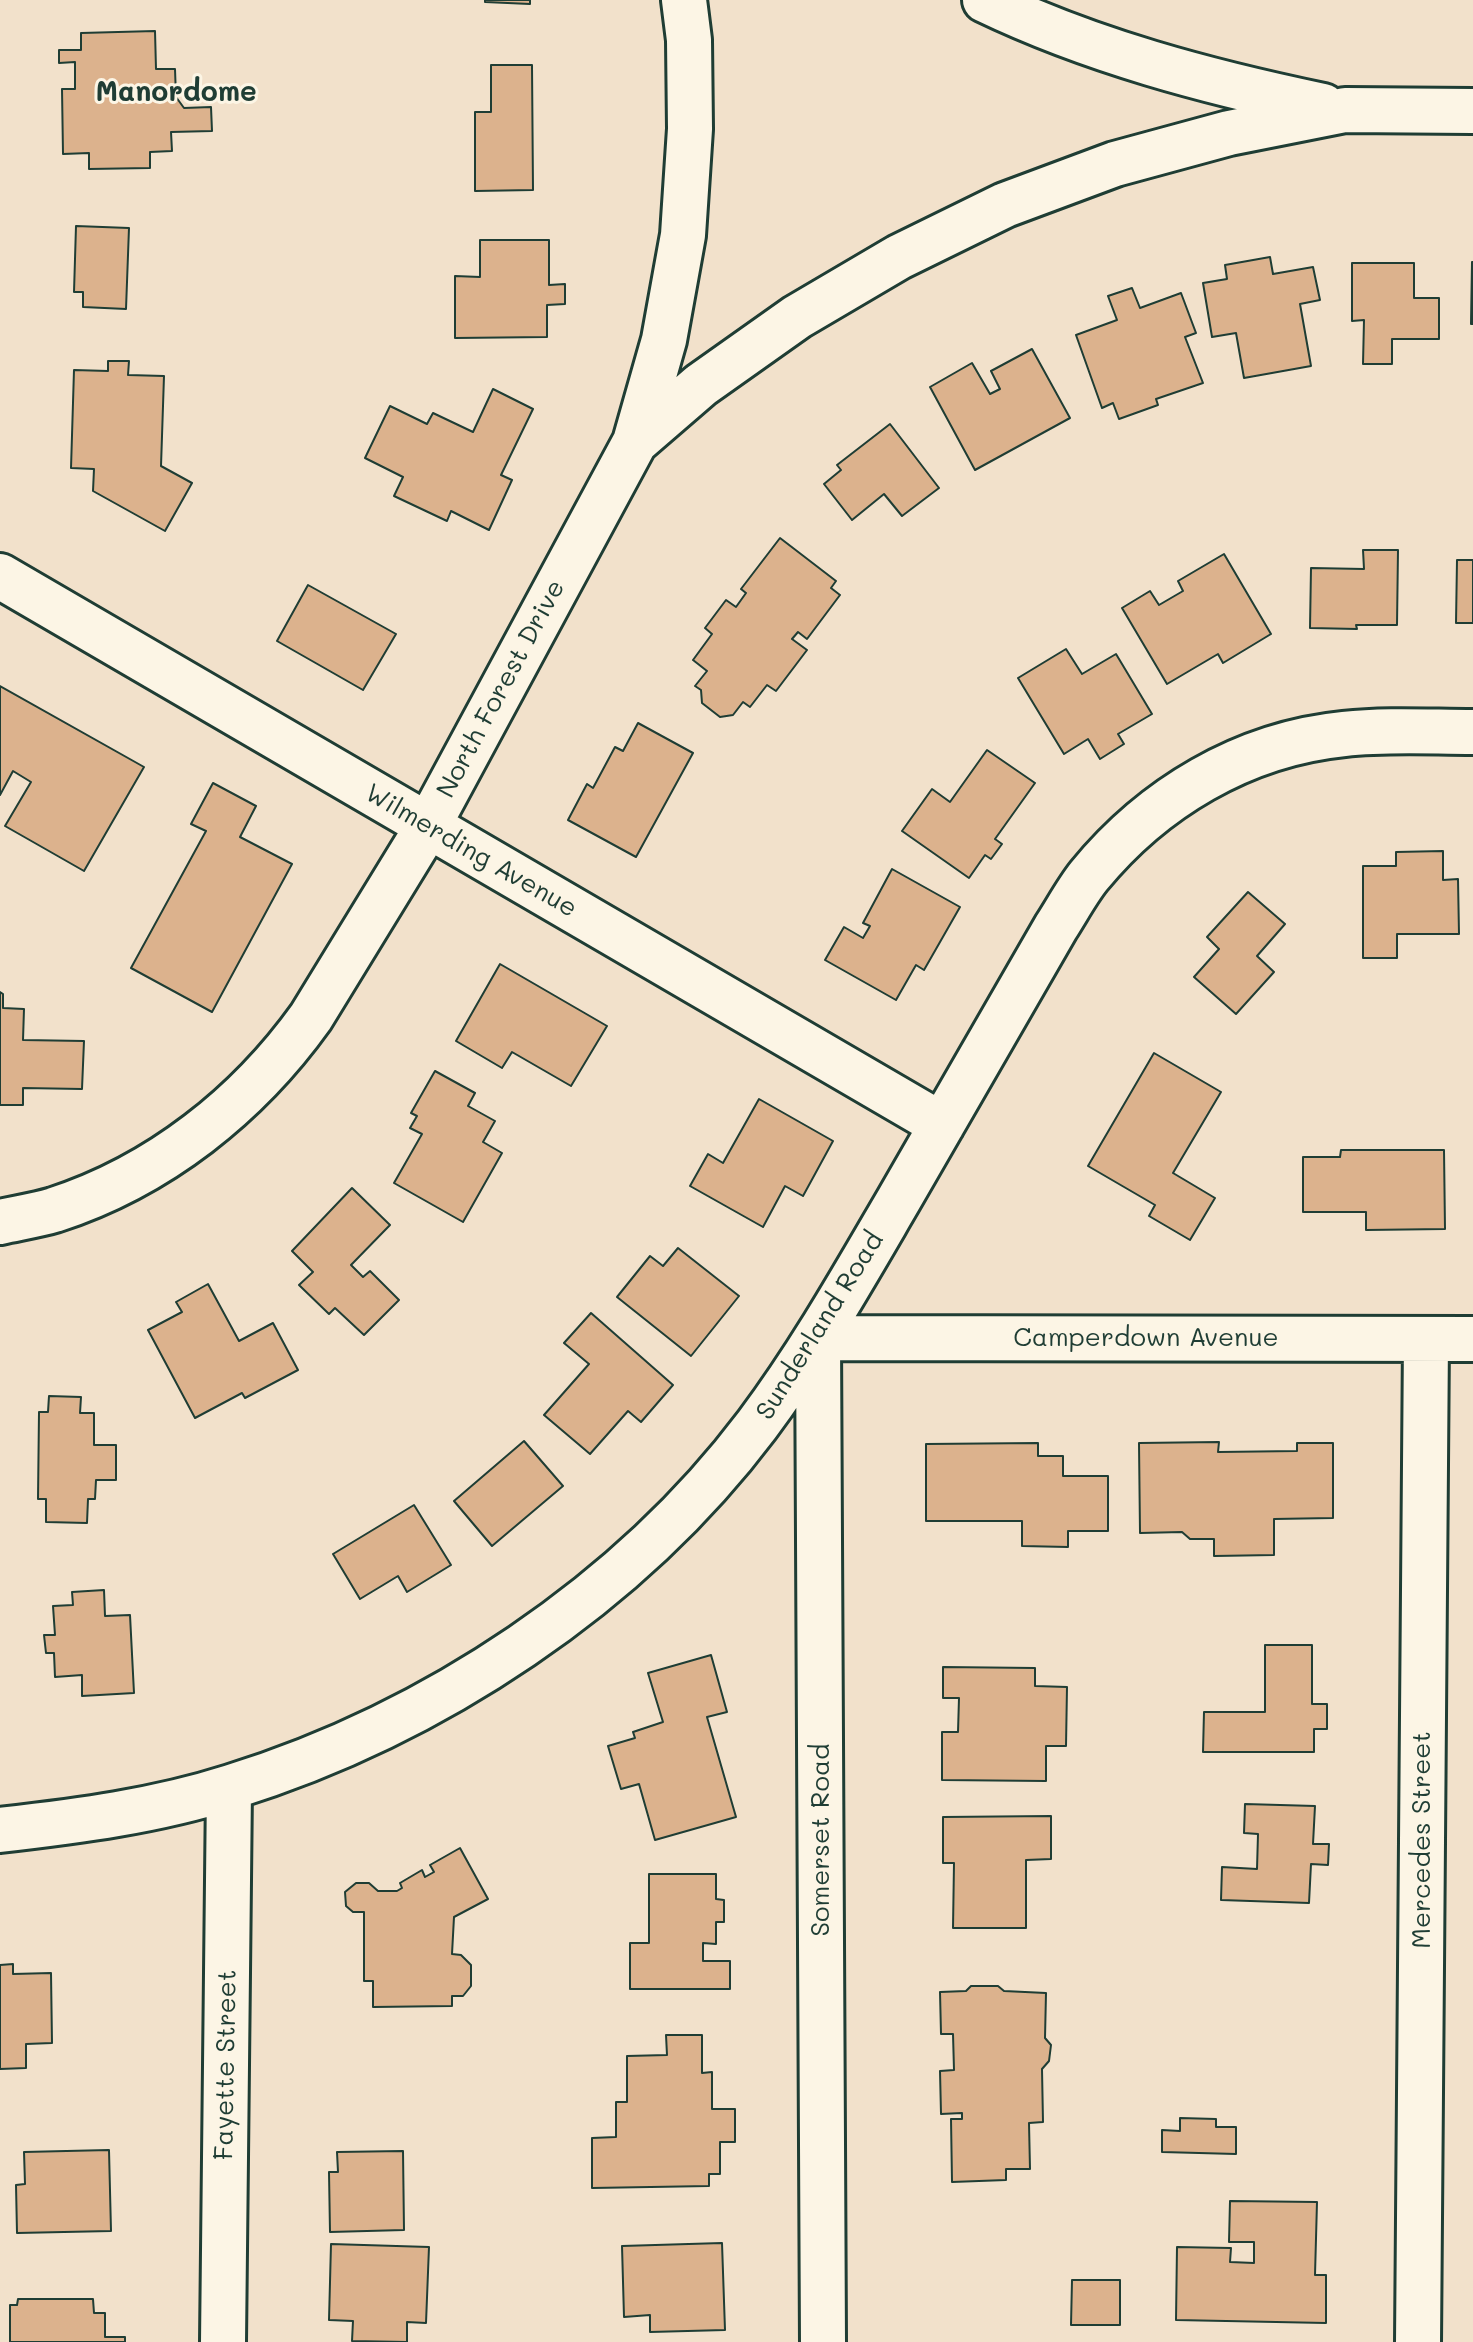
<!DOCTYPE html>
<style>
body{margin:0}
canvas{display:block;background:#f2e1cb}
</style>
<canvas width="1473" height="2342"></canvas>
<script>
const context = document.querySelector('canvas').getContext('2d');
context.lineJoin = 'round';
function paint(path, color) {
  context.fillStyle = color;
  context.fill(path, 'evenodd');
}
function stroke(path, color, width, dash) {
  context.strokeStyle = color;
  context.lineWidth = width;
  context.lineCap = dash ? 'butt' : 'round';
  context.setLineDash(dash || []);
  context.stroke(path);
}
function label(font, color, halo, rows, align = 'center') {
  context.font = font + ' Mali,sans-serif';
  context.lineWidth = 6;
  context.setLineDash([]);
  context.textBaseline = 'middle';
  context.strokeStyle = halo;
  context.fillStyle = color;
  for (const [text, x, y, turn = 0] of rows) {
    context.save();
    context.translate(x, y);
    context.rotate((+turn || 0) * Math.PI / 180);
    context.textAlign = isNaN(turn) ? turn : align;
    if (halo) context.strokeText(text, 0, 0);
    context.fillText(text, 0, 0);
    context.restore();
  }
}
const building = new Path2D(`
 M 485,0 L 530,0 L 530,4 L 485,2 Z
 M 155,31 L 156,69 L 175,69 L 176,97 L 184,108 L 211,107 L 212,131 L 171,132 L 172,151 L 150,152 L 150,168 L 89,169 L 89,153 L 63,154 L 62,89 L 75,89 L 75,62 L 59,63 L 59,50 L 81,50 L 81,33 Z
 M 491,65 L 532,65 L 533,190 L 475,191 L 475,112 L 491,112 Z
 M 76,226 L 129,228 L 126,309 L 83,307 L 83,292 L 74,292 Z
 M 480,240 L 549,240 L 549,285 L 565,284 L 565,304 L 547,305 L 547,337 L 455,338 L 455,276 L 480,277 Z
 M 1270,257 L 1273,274 L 1313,267 L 1320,300 L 1300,304 L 1311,366 L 1244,378 L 1236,333 L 1212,337 L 1203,283 L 1227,279 L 1225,265 Z
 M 1472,262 L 1473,262 L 1473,324 L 1471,324 Z
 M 1352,263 L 1414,263 L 1414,298 L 1439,298 L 1439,339 L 1392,339 L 1392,364 L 1363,364 L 1364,320 L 1352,321 Z
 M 1132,288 L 1140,308 L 1181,293 L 1196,333 L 1185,337 L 1203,383 L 1156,399 L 1158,405 L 1119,419 L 1113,403 L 1102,408 L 1076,335 L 1117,320 L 1108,296 Z
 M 1032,349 L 1070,418 L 975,470 L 930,387 L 972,363 L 990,394 L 1000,389 L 991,371 Z
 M 108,361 L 129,361 L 128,375 L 164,376 L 161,466 L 192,483 L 165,531 L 93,491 L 94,469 L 71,468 L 74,370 L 108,371 Z
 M 493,389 L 533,409 L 501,475 L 512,480 L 489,530 L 451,511 L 447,521 L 394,496 L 403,477 L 365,458 L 390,406 L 427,424 L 433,413 L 473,432 Z
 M 890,424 L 939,488 L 902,516 L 884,494 L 852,520 L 824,484 L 841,470 L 837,465 Z
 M 780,538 L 836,581 L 831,588 L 840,595 L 807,639 L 798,632 L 792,639 L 807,650 L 776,691 L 767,685 L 750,707 L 743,702 L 733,715 L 720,717 L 702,703 L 701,690 L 695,686 L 707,671 L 693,660 L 712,634 L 705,628 L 726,600 L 736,607 L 746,593 L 741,589 Z
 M 1363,550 L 1398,550 L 1397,625 L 1356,625 L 1357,629 L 1310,628 L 1311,568 L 1364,569 Z
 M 1224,554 L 1271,634 L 1223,663 L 1218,654 L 1167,684 L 1122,608 L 1150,591 L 1159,605 L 1183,591 L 1178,581 Z
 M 1457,560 L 1473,560 L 1473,623 L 1456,623 Z
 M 308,585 L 396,634 L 363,690 L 277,641 Z
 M 1066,649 L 1082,674 L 1116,654 L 1152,714 L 1118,734 L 1124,744 L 1100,759 L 1088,739 L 1064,754 L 1018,678 Z
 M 0,686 L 144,767 L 84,871 L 5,826 L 31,782 L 13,771 L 0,795 Z
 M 638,723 L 693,753 L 636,857 L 568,820 L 587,784 L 593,788 L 615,747 L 623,751 Z
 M 987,750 L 1035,783 L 995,839 L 1002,844 L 991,859 L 985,855 L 969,878 L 902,831 L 932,789 L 950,802 Z
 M 213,783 L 256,806 L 240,837 L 292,864 L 212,1012 L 131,968 L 206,831 L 191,824 Z
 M 1443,851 L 1443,880 L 1458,879 L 1459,934 L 1397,934 L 1397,958 L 1363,958 L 1363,866 L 1396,866 L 1396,852 Z
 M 892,869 L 960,907 L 924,970 L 916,965 L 896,1000 L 825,960 L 844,927 L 863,938 L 870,926 L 863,923 Z
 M 1248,892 L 1285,924 L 1257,956 L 1274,972 L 1236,1014 L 1194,977 L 1219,949 L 1207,937 Z
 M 500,964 L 607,1026 L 571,1086 L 512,1052 L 502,1068 L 456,1041 Z
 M 0,992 L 3,994 L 3,1008 L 24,1009 L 23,1040 L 84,1041 L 82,1089 L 23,1088 L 23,1105 L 0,1105 Z
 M 1154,1053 L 1221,1092 L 1173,1173 L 1215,1198 L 1190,1240 L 1149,1216 L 1155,1205 L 1088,1166 Z
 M 435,1071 L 475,1093 L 468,1106 L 495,1121 L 483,1142 L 502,1153 L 463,1222 L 394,1183 L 422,1134 L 410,1128 L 417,1116 L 411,1113 Z
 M 759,1099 L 833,1141 L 803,1196 L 785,1186 L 763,1227 L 690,1186 L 708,1154 L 723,1163 Z
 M 1341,1150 L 1444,1150 L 1445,1229 L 1366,1230 L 1366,1212 L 1303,1212 L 1303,1157 L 1340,1157 Z
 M 352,1188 L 390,1225 L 351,1265 L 363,1277 L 370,1271 L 399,1300 L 364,1335 L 335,1308 L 329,1314 L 299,1285 L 313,1272 L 292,1251 Z
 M 678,1248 L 739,1296 L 691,1356 L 617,1297 L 650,1256 L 663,1266 Z
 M 208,1284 L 239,1341 L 273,1323 L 298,1370 L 245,1398 L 242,1393 L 195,1418 L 148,1330 L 182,1312 L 176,1302 Z
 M 591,1313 L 673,1385 L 641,1422 L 628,1411 L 590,1454 L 544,1415 L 589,1364 L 564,1343 Z
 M 49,1396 L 81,1397 L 80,1413 L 94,1413 L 94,1445 L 116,1445 L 116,1480 L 96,1480 L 95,1499 L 88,1499 L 87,1523 L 46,1522 L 46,1499 L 38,1499 L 39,1412 L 48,1412 Z
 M 524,1441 L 563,1486 L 492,1546 L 454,1501 Z
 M 1219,1442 L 1218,1452 L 1297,1451 L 1297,1443 L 1333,1443 L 1333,1518 L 1274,1519 L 1274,1555 L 1214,1556 L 1214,1539 L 1190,1539 L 1182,1532 L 1140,1533 L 1139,1443 Z
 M 1038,1443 L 1038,1456 L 1063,1456 L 1063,1476 L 1108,1476 L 1108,1531 L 1068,1531 L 1068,1547 L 1022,1546 L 1022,1521 L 926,1521 L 926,1444 Z
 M 414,1505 L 451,1565 L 407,1592 L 398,1576 L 360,1599 L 333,1554 Z
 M 104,1590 L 105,1616 L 130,1615 L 134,1693 L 82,1696 L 82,1675 L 55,1677 L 54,1653 L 46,1653 L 44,1635 L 55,1635 L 53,1606 L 73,1605 L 72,1592 Z
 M 1265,1645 L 1312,1645 L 1312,1704 L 1327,1704 L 1327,1729 L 1314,1729 L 1314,1752 L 1203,1752 L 1204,1712 L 1265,1712 Z
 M 711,1655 L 727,1712 L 707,1717 L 736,1817 L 655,1840 L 639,1784 L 621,1789 L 608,1746 L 635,1738 L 633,1732 L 663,1722 L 648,1673 Z
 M 943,1667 L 1035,1668 L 1035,1686 L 1067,1687 L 1066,1746 L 1046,1746 L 1046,1781 L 942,1780 L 942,1732 L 958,1732 L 959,1698 L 943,1698 Z
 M 1245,1804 L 1315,1806 L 1313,1844 L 1329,1844 L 1328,1865 L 1311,1864 L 1309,1903 L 1221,1900 L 1222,1867 L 1257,1869 L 1258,1834 L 1244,1833 Z
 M 1051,1816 L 1051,1859 L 1026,1860 L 1026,1928 L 953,1928 L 954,1863 L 943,1863 L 943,1817 Z
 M 460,1848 L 488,1899 L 454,1917 L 452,1954 L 461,1955 L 471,1965 L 471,1986 L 463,1996 L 452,1996 L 452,2006 L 373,2007 L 373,1981 L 364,1981 L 364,1912 L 353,1912 L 346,1906 L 345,1892 L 356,1883 L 369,1883 L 378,1891 L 397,1891 L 402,1888 L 400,1883 L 422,1870 L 425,1877 L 434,1872 L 430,1865 Z
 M 649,1874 L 716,1874 L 716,1899 L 724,1900 L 724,1922 L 716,1922 L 716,1944 L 703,1943 L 703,1961 L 730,1961 L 730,1989 L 630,1989 L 630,1943 L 649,1943 Z
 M 13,1964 L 13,1974 L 51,1973 L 52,2043 L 26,2044 L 26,2068 L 0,2069 L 0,1965 Z
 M 971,1986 L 998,1986 L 1004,1991 L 1046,1993 L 1045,2038 L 1051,2045 L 1049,2061 L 1042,2069 L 1043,2122 L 1029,2123 L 1030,2169 L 1006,2169 L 1006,2180 L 952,2182 L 951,2119 L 962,2119 L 962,2113 L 941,2114 L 940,2071 L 954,2070 L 953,2034 L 941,2034 L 940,1992 L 966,1991 Z
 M 666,2035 L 702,2035 L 702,2073 L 712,2072 L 712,2109 L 735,2109 L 735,2142 L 720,2142 L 720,2174 L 709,2174 L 709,2186 L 592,2188 L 592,2138 L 616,2137 L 616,2102 L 627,2102 L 627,2056 L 667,2055 Z
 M 1180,2118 L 1216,2119 L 1216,2127 L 1236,2127 L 1236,2154 L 1162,2152 L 1162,2130 L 1180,2131 Z
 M 109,2150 L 111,2231 L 17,2233 L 16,2185 L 25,2184 L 24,2152 Z
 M 403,2151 L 404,2230 L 330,2232 L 329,2172 L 338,2172 L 337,2152 Z
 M 1230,2201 L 1317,2202 L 1315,2275 L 1326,2275 L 1326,2323 L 1176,2320 L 1177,2247 L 1231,2248 L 1230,2262 L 1254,2263 L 1254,2242 L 1229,2242 Z
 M 722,2243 L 725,2330 L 650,2332 L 650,2315 L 624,2317 L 622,2246 Z
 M 331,2244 L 429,2247 L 426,2323 L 407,2322 L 407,2342 L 352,2341 L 353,2321 L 329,2320 Z
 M 1072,2280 L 1120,2280 L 1120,2325 L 1071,2325 Z
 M 18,2299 L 93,2299 L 94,2313 L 105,2313 L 105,2337 L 125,2337 L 125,2342 L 10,2342 L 10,2305 L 17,2305 Z`);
paint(building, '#dcb28d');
stroke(building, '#1f3d34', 2);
const minor = new Path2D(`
 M 985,0 C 1091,51 1208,82 1323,106
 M 635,442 L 701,385 L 797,317 L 899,257 L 1005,205 L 1115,164 L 1229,133 L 1345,110 L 1473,111
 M 0,576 L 942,1125
 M 0,1222 C 18,1218 37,1215 54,1210 C 159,1176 248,1105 311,1017 L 428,826 L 635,442 L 664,340 L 683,235 L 690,129 L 689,40 L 684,0
 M 0,1830 C 78,1821 156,1811 231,1787 C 433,1724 629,1595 757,1425 C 810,1354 853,1278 898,1201 C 951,1110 1003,1018 1056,927 C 1067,910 1077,891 1089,876 C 1153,798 1243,744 1344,734 C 1387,729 1431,732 1473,732
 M 223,2342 L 229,1788
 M 823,2342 L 818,1338 L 1473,1339
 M 1418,2342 L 1426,1339`);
stroke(minor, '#1f3d34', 50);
stroke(minor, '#fcf5e5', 44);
label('26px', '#1f3d34', '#fcf5e5', [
 ["North Forest Drive",501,689,-62],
 ["Wilmerding Avenue",471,851,30],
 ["Sunderland Road",820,1326,-58],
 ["Camperdown Avenue",1146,1338],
 ["Somerset Road",821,1840,-90],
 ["Mercedes Street",1422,1840,-90],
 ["Fayette Street",226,2065,-89]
]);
label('bold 28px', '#1f3d34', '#fcf5e5', [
 ["Manordome",176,92]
]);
</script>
